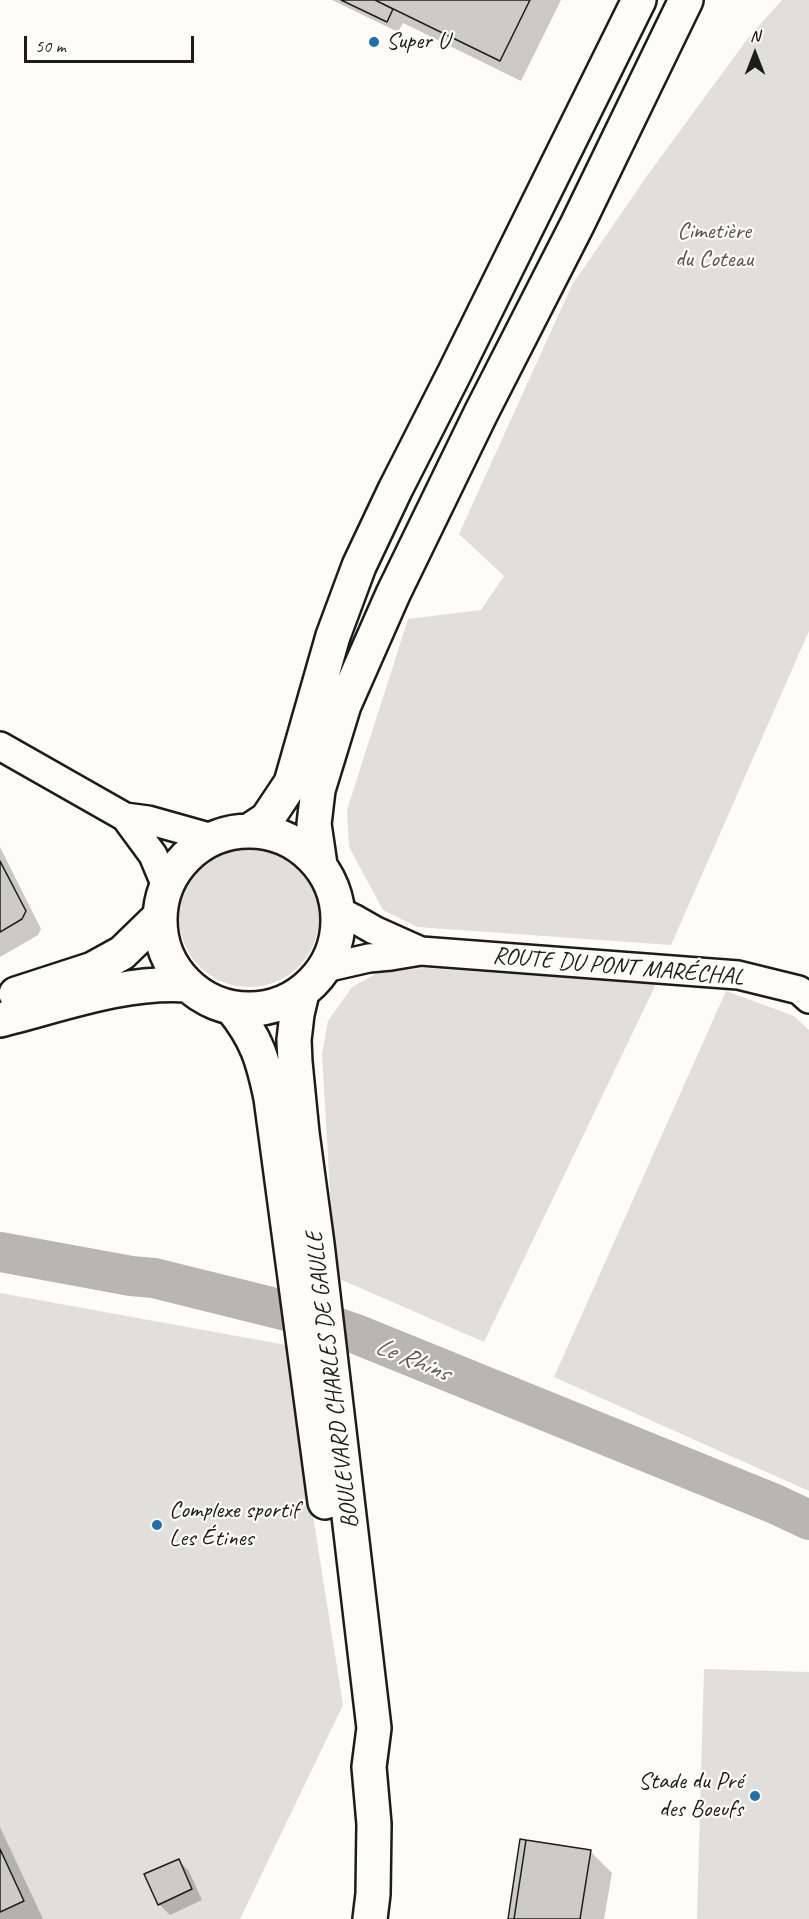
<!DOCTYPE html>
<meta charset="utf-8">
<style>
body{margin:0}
#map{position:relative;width:809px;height:1919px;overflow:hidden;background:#fdfcf7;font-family:Caveat,sans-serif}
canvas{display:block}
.north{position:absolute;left:725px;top:24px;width:60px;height:60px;-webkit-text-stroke:4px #fdfcf7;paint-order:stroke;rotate:0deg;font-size:16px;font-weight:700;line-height:24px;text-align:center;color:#1c1c1c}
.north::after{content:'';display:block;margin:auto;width:21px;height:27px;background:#1c1c1c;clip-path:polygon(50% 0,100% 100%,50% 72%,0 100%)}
.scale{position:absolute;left:24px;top:36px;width:170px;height:27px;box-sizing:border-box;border:3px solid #1c1c1c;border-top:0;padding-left:8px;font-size:18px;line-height:21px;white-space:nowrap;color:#1c1c1c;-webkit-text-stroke:4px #fdfcf7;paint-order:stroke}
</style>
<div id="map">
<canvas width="809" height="1919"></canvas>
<div class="north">N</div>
<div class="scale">50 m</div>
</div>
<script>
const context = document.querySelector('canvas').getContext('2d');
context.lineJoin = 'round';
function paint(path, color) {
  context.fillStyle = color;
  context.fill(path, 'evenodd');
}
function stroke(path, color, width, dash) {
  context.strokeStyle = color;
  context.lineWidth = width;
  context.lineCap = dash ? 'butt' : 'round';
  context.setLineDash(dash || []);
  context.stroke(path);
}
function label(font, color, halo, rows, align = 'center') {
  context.font = font + ' Caveat,sans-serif';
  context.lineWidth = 4.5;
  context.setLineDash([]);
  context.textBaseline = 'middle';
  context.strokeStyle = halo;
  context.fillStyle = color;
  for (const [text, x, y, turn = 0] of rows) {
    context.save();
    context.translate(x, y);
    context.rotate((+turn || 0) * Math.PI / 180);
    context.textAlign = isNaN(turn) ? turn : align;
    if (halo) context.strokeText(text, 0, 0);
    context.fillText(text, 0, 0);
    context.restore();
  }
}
paint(new Path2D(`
 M 782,0 L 809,0 L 809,631 L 671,945 L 417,927 L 383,910 L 349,847 L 347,810 L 408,619 L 481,610 L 504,576 L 459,534 L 572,285 L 649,173 L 749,37 Z
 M179 917a70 70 0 1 1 140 0a70 70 0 1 1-140 0Z
 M 424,968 L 656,984 L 484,1342 L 335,1277 L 322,1054 L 328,1021 L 352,987 L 377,973 Z
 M 726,991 L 794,1016 L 809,1030 L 809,1491 L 554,1377 Z
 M 0,1293 L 286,1345 L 343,1705 L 240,1919 L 0,1919 Z
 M 704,1669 L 809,1672 L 809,1919 L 697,1919 Z`), '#e0dfdb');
paint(new Path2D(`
 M 332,0 L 561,0 L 521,81 L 403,23 L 398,32 Z
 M 0,847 L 41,929 L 38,935 L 0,957 Z
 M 0,1827 L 43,1919 L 0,1919 Z
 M 590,1851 L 612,1873 L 604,1919 L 510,1919 Z
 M 178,1860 L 189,1871 L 202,1900 L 170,1915 L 159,1904 Z`), '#0003');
stroke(new Path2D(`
 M 0,1252 L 131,1276 L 154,1278 L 299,1314 L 356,1334 L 775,1504 L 809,1520`), '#b7b6b2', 40);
const building = new Path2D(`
 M 341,0 L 375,0 L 393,9 L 387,22 Z
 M 375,0 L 530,0 L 500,61 Z
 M 0,861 L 26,911 L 22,919 L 0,932 Z
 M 520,1839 L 526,1840 L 514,1919 L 508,1919 Z
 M 526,1840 L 591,1850 L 580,1919 L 514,1919 Z
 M 0,1849 L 24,1901 L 0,1912 Z
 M 179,1859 L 192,1889 L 158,1905 L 144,1874 Z`);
paint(building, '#cccbc8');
stroke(building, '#1c1c1c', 1.5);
const street = new Path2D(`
 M 0,746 L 125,817 L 153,855 L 166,886
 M 125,817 L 148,820 L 212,838
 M 339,911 L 353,918 L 374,930 L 421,951
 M 325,968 L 369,958 L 391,956 L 421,951 L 738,975 L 799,990 L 809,999`);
const secondary = new Path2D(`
 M160 920a89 89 0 1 1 178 0a89 89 0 1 1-178 0Z
 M 249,831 L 267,819 L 291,783 L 333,636 L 359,566 L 395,490 L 454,374 L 639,0
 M 320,865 L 314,824 L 318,790 L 344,705 L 393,594 L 481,413 L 577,225 L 686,0
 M 302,993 L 297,1014 L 294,1040 L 295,1062 L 302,1133 L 317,1244 L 374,1728 L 369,1767 L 374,1824 L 373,1894 L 370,1919
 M 16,994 L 93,969 L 122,953 L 159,917
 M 232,1008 C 257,1039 263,1060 271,1098 L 325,1502
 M 0,1020 C 61,1005 123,981 187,985`);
stroke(street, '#1c1c1c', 32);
stroke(secondary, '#1c1c1c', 38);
stroke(street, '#fdfcf7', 27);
stroke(secondary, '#fdfcf7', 33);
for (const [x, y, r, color] of [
 [374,42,6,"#1f6fb2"],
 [157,1525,6,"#1f6fb2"],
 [755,1796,6,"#1f6fb2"]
]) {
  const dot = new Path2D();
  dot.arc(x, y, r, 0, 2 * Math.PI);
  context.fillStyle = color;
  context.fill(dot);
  stroke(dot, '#fdfcf7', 2);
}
label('24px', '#1c1c1c', '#fdfcf7', [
 ["Super U",386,42],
 ["Complexe sportif",169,1511],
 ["Les Étines",169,1539],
 ["Stade du Pré",743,1782,"right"],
 ["des Boeufs",743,1810,"right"]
], 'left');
label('24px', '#575655', '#fdfcf7', [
 ["Cimetière",714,232],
 ["du Coteau",714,260]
]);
label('24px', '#1c1c1c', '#fdfcf7', [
 ["ROUTE DU PONT MARÉCHAL",618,967,5],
 ["BOULEVARD CHARLES DE GAULLE",333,1380,-97]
]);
label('italic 26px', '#5a5a58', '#fdfcf7', [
 ["Le Rhins",412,1360,22]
]);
</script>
